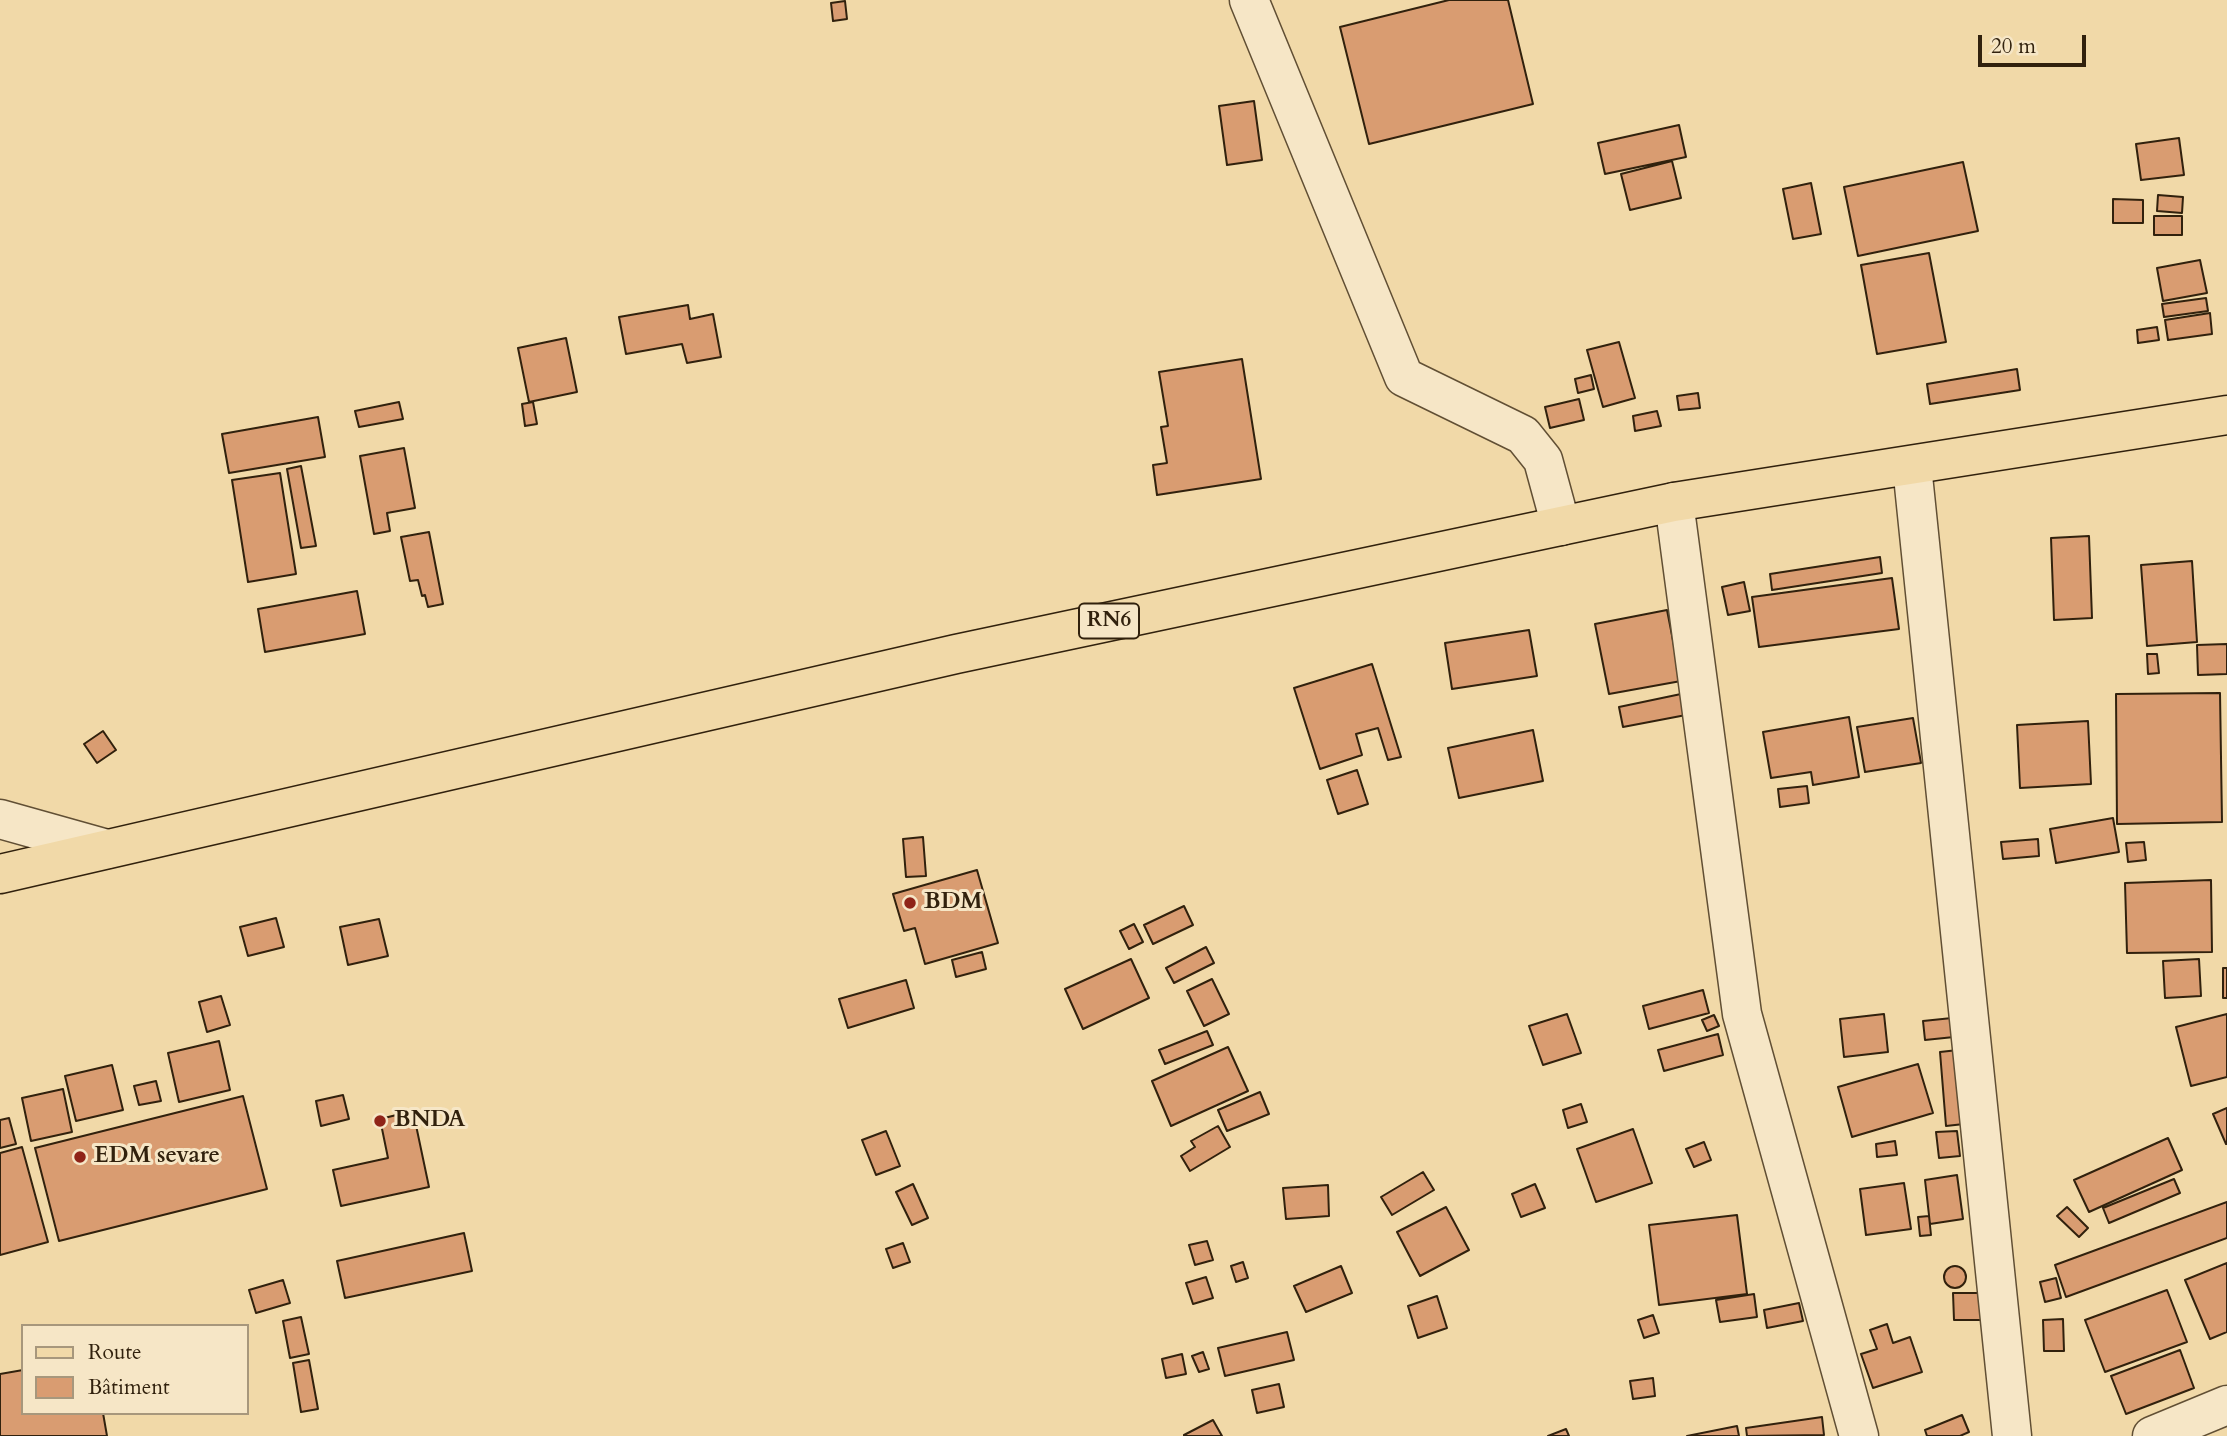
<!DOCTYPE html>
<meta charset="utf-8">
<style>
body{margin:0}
#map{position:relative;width:2227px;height:1436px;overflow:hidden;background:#f1d9a8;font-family:Cardo,serif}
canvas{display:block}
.legend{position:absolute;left:21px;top:1324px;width:228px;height:91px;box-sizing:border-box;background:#f6e6c6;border:2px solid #a7977c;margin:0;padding:9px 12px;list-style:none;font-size:21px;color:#31210d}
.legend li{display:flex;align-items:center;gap:14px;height:35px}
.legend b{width:35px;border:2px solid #a7977c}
.scale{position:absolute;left:1978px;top:35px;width:108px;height:32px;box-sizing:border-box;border:4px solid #31210d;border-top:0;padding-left:9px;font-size:21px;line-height:24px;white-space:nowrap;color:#31210d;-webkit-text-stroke:5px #f6e6c6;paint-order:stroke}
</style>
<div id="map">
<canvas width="2227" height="1436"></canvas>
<ul class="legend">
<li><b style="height:9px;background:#f1d9a8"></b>Route</li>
<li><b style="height:19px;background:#d99c71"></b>Bâtiment</li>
</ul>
<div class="scale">20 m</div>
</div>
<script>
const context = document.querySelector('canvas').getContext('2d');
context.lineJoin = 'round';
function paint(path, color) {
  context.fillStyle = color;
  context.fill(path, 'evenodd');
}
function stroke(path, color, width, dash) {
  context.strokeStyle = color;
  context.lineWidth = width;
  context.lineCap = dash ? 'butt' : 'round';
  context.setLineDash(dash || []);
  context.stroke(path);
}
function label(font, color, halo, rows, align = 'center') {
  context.font = font + ' Cardo,serif';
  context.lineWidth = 6;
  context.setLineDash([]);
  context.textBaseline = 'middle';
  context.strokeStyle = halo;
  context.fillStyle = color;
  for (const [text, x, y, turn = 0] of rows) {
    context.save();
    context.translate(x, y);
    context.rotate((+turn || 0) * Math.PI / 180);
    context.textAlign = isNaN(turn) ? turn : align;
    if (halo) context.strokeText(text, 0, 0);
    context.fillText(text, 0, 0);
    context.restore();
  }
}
const building = new Path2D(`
 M 1449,0 L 1508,0 L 1533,104 L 1369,144 L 1340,27 Z
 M 845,1 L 847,19 L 833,21 L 831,3 Z
 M 1254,101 L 1262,160 L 1227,165 L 1219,106 Z
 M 1679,125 L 1686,157 L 1605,174 L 1598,143 Z
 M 2179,138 L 2184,175 L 2141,180 L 2136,144 Z
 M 1672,161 L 1681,198 L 1630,210 L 1621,174 Z
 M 1963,162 L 1978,231 L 1858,256 L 1844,187 Z
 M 1811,183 L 1821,234 L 1793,239 L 1783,189 Z
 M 2158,195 L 2183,197 L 2182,213 L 2157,211 Z
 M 2113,199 L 2143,200 L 2143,223 L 2113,223 Z
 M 2154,216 L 2182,216 L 2182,235 L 2154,235 Z
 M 1929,253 L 1946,342 L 1877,354 L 1861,265 Z
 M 2200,260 L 2207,293 L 2163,301 L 2157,268 Z
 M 2206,298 L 2208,311 L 2164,317 L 2162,304 Z
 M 688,305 L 690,319 L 713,314 L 721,357 L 687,363 L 682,344 L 626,354 L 619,317 Z
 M 2210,313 L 2212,334 L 2168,340 L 2165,320 Z
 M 2157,327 L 2159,340 L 2138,343 L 2137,330 Z
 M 566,338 L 577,392 L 529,402 L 518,348 Z
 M 1619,342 L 1635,398 L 1603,407 L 1587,350 Z
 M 1242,359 L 1261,479 L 1157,495 L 1153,465 L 1167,463 L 1161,427 L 1168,426 L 1159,372 Z
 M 2017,369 L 2020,390 L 1930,404 L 1927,384 Z
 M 1591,375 L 1594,389 L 1578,393 L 1575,379 Z
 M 1698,393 L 1700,408 L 1679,410 L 1677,396 Z
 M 1579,399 L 1584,420 L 1550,428 L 1545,407 Z
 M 399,402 L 403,419 L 359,427 L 355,411 Z
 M 533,402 L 537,424 L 525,426 L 522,404 Z
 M 1657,411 L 1661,426 L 1635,431 L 1633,416 Z
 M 318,417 L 325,457 L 229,473 L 222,434 Z
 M 404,448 L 415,508 L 387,513 L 390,531 L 374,534 L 360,456 Z
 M 301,466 L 316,546 L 301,548 L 287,469 Z
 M 280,473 L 296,574 L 248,582 L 232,480 Z
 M 429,532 L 443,604 L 428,607 L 425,595 L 422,596 L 418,580 L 410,581 L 401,537 Z
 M 2089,536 L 2092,618 L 2054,620 L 2051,538 Z
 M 1880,557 L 1882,573 L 1772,590 L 1770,574 Z
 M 2192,561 L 2197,642 L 2147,646 L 2141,565 Z
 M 1892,578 L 1899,629 L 1759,647 L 1752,597 Z
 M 1744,582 L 1750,611 L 1728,615 L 1722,587 Z
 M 357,591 L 365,634 L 265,652 L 258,609 Z
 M 1667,610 L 1681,681 L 1609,694 L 1595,624 Z
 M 1529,630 L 1537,676 L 1452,689 L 1445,643 Z
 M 2227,644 L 2227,674 L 2198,675 L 2197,645 Z
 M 2147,654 L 2157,654 L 2159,673 L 2148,674 Z
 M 1372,664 L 1401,757 L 1388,760 L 1378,728 L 1356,734 L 1362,755 L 1320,769 L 1294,688 Z
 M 2220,693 L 2222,822 L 2117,824 L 2116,694 Z
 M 1681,694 L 1686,715 L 1623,727 L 1619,707 Z
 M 1849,717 L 1859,777 L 1813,785 L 1811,772 L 1771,778 L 1763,732 Z
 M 1913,718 L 1921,763 L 1865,772 L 1857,727 Z
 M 2088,721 L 2091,784 L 2020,788 L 2017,725 Z
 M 1533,730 L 1543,781 L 1459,798 L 1448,748 Z
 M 103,731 L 116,750 L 97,763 L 84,744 Z
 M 1357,770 L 1368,804 L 1338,814 L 1327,780 Z
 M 1807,786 L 1809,803 L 1780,807 L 1778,789 Z
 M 2113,818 L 2119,852 L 2056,863 L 2050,829 Z
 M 923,837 L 926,876 L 906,877 L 903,839 Z
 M 2038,839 L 2039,856 L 2003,859 L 2001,842 Z
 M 2144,842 L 2146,860 L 2128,862 L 2126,843 Z
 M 977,870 L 998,943 L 925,964 L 915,928 L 904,931 L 893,894 Z
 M 2211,880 L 2212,952 L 2127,953 L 2125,883 Z
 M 1184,906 L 1193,925 L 1153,944 L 1144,925 Z
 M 276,918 L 284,947 L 248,956 L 240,927 Z
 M 379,919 L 388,956 L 348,965 L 340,927 Z
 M 1134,924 L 1143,942 L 1129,949 L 1120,931 Z
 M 1206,947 L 1214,963 L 1174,983 L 1166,968 Z
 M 982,952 L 986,969 L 956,977 L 952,960 Z
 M 1131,959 L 1149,998 L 1083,1029 L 1065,989 Z
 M 2199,959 L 2201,996 L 2165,998 L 2163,961 Z
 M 2223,968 L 2227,968 L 2227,998 L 2223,998 Z
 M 1212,979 L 1229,1014 L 1204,1026 L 1187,991 Z
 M 906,980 L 914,1008 L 848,1028 L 839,999 Z
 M 1703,990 L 1709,1013 L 1649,1029 L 1643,1006 Z
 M 221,996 L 230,1025 L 207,1032 L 199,1002 Z
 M 1567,1014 L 1581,1053 L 1543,1065 L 1529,1026 Z
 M 1884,1014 L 1888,1052 L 1844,1057 L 1840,1019 Z
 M 2227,1014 L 2227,1077 L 2191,1086 L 2176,1027 Z
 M 1714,1015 L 1719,1026 L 1707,1031 L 1702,1020 Z
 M 1952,1018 L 1954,1037 L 1925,1040 L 1923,1021 Z
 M 1207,1031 L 1213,1045 L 1165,1064 L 1159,1050 Z
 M 1718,1034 L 1723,1055 L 1664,1071 L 1658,1050 Z
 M 219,1041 L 230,1090 L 179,1102 L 168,1053 Z
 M 1228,1047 L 1248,1091 L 1171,1126 L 1152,1081 Z
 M 1958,1050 L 1964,1124 L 1946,1126 L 1940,1052 Z
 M 1918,1064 L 1933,1113 L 1852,1137 L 1838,1087 Z
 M 112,1065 L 123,1110 L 76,1121 L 65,1076 Z
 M 156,1081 L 161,1101 L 139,1105 L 134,1086 Z
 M 63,1089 L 72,1132 L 31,1141 L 22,1098 Z
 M 1260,1092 L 1269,1114 L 1227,1131 L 1218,1110 Z
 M 343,1095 L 349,1119 L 321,1126 L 316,1101 Z
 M 243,1096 L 267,1189 L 59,1241 L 35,1148 Z
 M 1581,1104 L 1587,1122 L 1568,1128 L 1563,1110 Z
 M 2227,1108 L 2227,1144 L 2226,1144 L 2213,1114 Z
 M 413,1111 L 429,1187 L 341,1206 L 333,1170 L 388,1158 L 380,1119 Z
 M 9,1118 L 16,1144 L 0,1148 L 0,1120 Z
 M 1218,1126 L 1230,1147 L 1190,1171 L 1181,1156 L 1195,1147 L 1191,1141 Z
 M 1633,1129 L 1652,1183 L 1596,1202 L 1577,1149 Z
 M 886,1131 L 900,1166 L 876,1175 L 862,1140 Z
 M 1957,1131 L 1960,1156 L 1939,1158 L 1936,1132 Z
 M 2168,1138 L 2182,1170 L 2089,1212 L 2074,1180 Z
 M 1895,1141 L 1897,1155 L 1877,1157 L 1876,1144 Z
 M 1704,1142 L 1711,1160 L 1694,1167 L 1686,1149 Z
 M 22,1147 L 48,1242 L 0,1255 L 0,1153 Z
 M 1423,1172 L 1434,1190 L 1392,1215 L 1381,1197 Z
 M 1957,1175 L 1963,1219 L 1930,1224 L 1925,1180 Z
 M 2174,1179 L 2180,1193 L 2109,1223 L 2103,1208 Z
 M 1904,1183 L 1911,1229 L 1866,1235 L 1860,1189 Z
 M 913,1184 L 928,1218 L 912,1225 L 896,1192 Z
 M 1535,1184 L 1545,1208 L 1521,1217 L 1512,1194 Z
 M 1328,1185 L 1329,1216 L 1286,1219 L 1283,1188 Z
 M 2227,1202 L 2227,1238 L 2066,1297 L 2055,1265 Z
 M 1446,1207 L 1469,1250 L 1420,1276 L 1397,1232 Z
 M 2067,1207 L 2088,1228 L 2079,1237 L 2057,1216 Z
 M 1737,1215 L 1747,1294 L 1659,1305 L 1649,1225 Z
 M 1929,1216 L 1931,1235 L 1920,1236 L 1918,1217 Z
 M 464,1233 L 472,1271 L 345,1298 L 337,1261 Z
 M 1207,1241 L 1213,1260 L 1195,1265 L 1189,1245 Z
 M 903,1243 L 910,1262 L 893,1268 L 886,1249 Z
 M 1243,1262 L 1248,1278 L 1236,1282 L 1231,1266 Z
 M 2227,1263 L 2227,1332 L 2210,1339 L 2185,1280 Z
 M1944 1277a11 11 0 1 1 22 0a11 11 0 1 1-22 0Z
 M 1341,1266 L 1352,1293 L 1306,1312 L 1294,1286 Z
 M 1206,1277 L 1213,1298 L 1193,1304 L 1186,1283 Z
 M 2056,1278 L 2061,1298 L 2045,1302 L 2040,1282 Z
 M 283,1280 L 290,1303 L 256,1313 L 249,1290 Z
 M 2167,1290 L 2187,1342 L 2105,1372 L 2085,1320 Z
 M 1953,1293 L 1983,1293 L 1984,1320 L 1954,1320 Z
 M 1754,1294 L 1757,1317 L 1720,1322 L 1716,1300 Z
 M 1437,1296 L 1447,1328 L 1418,1338 L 1408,1306 Z
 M 1799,1303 L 1803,1321 L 1767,1328 L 1764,1310 Z
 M 1653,1315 L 1659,1333 L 1644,1338 L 1638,1320 Z
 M 301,1317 L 309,1354 L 290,1358 L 283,1321 Z
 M 2063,1319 L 2064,1351 L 2044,1351 L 2043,1320 Z
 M 1887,1324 L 1893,1343 L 1910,1337 L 1922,1372 L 1873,1388 L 1861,1354 L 1877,1349 L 1870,1330 Z
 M 1287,1332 L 1294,1360 L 1225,1376 L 1218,1348 Z
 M 2180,1350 L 2194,1388 L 2126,1414 L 2111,1376 Z
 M 1203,1352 L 1209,1369 L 1199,1372 L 1192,1356 Z
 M 1182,1354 L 1186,1374 L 1166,1378 L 1162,1359 Z
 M 309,1360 L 318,1409 L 301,1412 L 293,1363 Z
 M 23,1370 L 23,1413 L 103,1413 L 107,1436 L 0,1436 L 0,1374 Z
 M 1653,1378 L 1655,1396 L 1633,1399 L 1630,1381 Z
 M 1279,1384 L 1284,1407 L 1257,1413 L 1252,1390 Z
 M 1962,1415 L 1969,1432 L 1960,1436 L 1927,1436 L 1925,1430 Z
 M 1822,1417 L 1824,1435 L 1747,1436 L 1746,1428 Z
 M 1213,1420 L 1222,1436 L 1184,1436 L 1184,1435 Z
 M 1737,1426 L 1739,1436 L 1687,1436 Z
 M 1566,1429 L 1569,1436 L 1548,1436 Z`);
paint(building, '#d99c71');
stroke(building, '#31210d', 2);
const minor = new Path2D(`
 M 1249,0 L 1404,377 L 1523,435 L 1543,460 L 1561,526
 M 1912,466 L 2012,1436
 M 1674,502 L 1742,1014 L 1859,1436
 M 0,819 L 107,849
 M 2152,1436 L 2227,1405`);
const major = new Path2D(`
 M 0,874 L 956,654 L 1674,502 L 2227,415`);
stroke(minor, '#614f34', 41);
stroke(major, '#31210d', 41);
stroke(minor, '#f6e6c6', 38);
stroke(major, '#f1d9a8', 38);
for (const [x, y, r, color] of [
 [910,903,7,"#8f2418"],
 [380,1121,7,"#8f2418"],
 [80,1157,7,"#8f2418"]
]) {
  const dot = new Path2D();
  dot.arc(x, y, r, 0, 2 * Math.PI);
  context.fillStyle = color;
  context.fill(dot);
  stroke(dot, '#f6e6c6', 2.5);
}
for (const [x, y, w] of [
 [1109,621,60]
]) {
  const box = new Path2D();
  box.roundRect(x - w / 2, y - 17.5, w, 35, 5);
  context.fillStyle = '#f6e6c6';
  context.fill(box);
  stroke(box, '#31210d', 2);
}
label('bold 21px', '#31210d', null, [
 ["RN6",1109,621]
]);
label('bold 23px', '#31210d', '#f6e6c6', [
 ["BDM",924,903],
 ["BNDA",394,1121],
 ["EDM sevare",94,1157]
], 'left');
</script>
